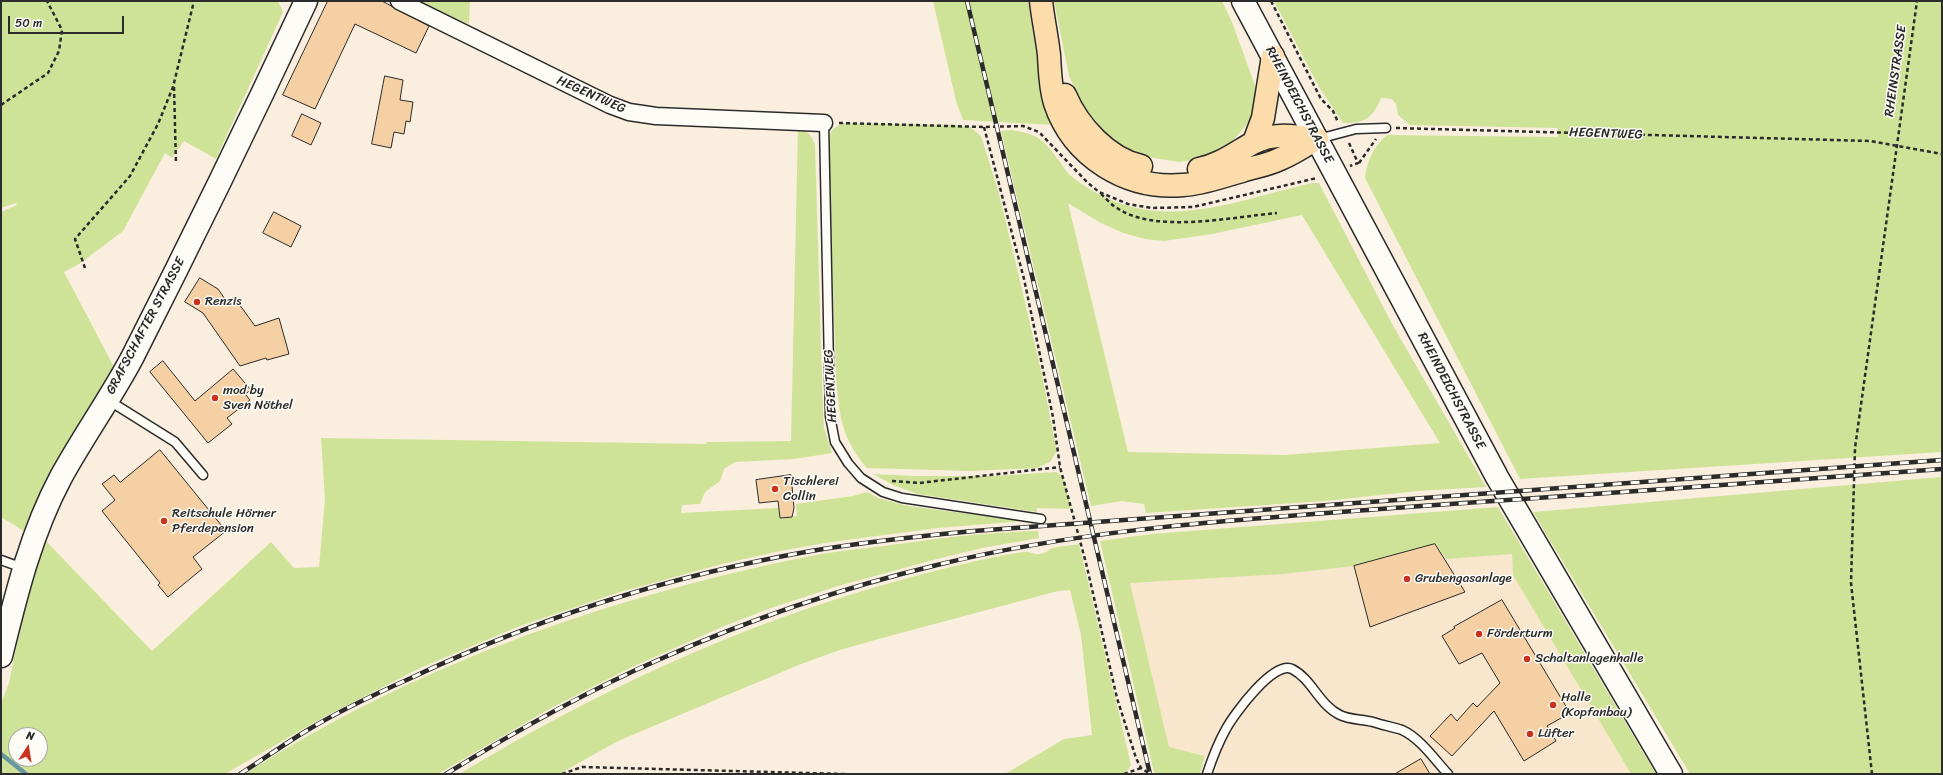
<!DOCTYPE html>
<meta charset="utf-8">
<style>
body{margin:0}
#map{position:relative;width:1943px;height:775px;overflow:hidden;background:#faefde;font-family:Sriracha,sans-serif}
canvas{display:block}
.frame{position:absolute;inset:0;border:2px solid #2b2b2b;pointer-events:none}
.north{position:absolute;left:8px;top:727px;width:40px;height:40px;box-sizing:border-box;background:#fdfcf7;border:1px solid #a9a8a5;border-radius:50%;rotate:12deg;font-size:11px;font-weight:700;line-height:16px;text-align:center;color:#2b2b2b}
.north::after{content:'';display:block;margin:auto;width:14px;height:18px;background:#c8321e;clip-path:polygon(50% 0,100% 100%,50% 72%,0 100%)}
.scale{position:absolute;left:8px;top:16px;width:116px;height:18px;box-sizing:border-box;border:2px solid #2b2b2b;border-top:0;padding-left:5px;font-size:12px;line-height:14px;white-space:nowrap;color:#2b2b2b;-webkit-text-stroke:3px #fdfcf7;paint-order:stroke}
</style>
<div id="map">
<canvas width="1943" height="775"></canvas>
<div class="frame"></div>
<div class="north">N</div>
<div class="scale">50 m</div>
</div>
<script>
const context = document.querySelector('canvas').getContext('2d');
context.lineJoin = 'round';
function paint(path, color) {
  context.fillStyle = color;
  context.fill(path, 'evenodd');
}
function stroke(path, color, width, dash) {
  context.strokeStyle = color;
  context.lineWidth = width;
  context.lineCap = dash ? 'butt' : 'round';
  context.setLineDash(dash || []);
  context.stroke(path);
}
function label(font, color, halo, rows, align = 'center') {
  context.font = font + ' Sriracha,sans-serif';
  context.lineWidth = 3;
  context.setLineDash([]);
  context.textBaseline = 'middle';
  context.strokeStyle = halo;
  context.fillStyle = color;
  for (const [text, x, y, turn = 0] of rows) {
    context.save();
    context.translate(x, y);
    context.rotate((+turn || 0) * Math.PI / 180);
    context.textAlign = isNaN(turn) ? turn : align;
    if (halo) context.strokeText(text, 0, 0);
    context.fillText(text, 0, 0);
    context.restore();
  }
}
paint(new Path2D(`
 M 1436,544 L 1446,559 L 1512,554 L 1513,575 L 1631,774 L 1215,774 L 1219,759 L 1169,748 L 1130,583 L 1284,574 L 1354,566 Z`), '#f8e6cd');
paint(new Path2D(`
 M 1,1 L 278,1 L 283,12 L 216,159 L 184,141 L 172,158 L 165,153 L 123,231 L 79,264 L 64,272 L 115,369 L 27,533 L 1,517 L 1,212 L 17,205 L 16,203 L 1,208 Z
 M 417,1 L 470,1 L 469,24 Z
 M 933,1 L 1028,1 L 1045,106 L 1055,125 L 963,120 L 956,101 Z
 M 1054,1 L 1222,1 L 1232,22 L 1257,91 L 1255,109 L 1248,123 L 1224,151 L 1207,158 L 1179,162 L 1142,156 L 1112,140 L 1083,106 L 1069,76 Z
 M 1274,1 L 1942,1 L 1942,452 L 1520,479 L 1365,178 C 1367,160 1373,148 1387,135 L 1558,137 L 1558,128 L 1410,125 L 1398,115 L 1396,104 L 1392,99 L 1381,98 C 1373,118 1364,124 1343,123 L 1319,87 Z
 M 843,123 L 956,125 L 970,127 L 981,136 L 998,190 L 1016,264 L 1042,375 L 1056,448 L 1056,452 L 1050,462 L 1037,468 L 970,471 L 867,468 C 841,438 839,414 836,376 L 828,139 L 833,129 Z
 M 798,127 C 807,131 812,135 815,145 L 823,411 L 824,428 L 832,453 L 794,459 L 735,462 L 724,469 L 720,481 L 705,492 L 700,504 L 682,505 L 681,513 L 778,508 L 780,518 L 797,516 L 796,504 L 853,496 L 867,492 L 878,498 L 908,506 L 1023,521 L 938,528 L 831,542 L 780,551 L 722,564 L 620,592 L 520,626 L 420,668 L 324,717 L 225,774 L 1,774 L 1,704 L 9,683 L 28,587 L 43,538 L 152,651 L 271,542 L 294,568 L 319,567 L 325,499 L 321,438 L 706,444 L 707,442 L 791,441 ZM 16,735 L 40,735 L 40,759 L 16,759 Z
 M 1012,130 C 1040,135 1043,139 1060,162 C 1063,166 1067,173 1071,176 C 1151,239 1225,203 1312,183 L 1319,183 L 1391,322 L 1486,487 L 1418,491 L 1325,501 L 1146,513 L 1144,504 L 1122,501 L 1091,506 L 1001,131 ZM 1068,203 L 1099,222 L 1123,233 L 1145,239 L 1164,241 L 1212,234 L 1302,215 L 1440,443 L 1284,455 L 1128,452 Z
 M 1056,472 L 1063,477 L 1071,509 L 1037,508 L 1037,512 L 918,494 L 893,485 L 873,474 L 916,476 L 995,476 Z
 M 1942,477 L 1942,774 L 1690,774 L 1533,512 Z
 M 1498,507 L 1656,774 L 1631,774 L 1513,575 L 1512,554 L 1446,559 L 1436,544 L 1354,566 L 1284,574 L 1130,583 L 1169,747 L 1205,756 L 1200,774 L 1159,774 L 1154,772 L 1100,541 L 1152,534 Z
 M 1038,531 L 1039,538 L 982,548 L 937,559 L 838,586 L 771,608 L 722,627 L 630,668 L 549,709 L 438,774 L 245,774 C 411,667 603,599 796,559 C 827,552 859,549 891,545 C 940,538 989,532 1038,531 Z
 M 1079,544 L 1131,765 L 1128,770 L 1124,773 L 1005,774 L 1064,739 L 1092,735 L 1081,635 L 1070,590 L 1058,591 L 882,638 L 840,650 L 801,664 L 618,741 L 559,774 L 459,774 C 598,691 733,627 890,583 C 934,571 978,559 1023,552 C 1029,551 1035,555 1040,554 C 1044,554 1048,550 1052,548 C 1060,546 1070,546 1079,544 Z`), '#cee398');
stroke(new Path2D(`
 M 1,754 L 26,774`), '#6896a1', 4.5);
const building = new Path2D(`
 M 328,1 L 382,1 L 429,26 L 416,53 L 355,24 L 315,109 L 283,95 Z
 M 385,76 L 403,80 L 400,100 L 413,102 L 410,122 L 406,121 L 404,134 L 394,132 L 391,148 L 372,144 Z
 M 302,114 L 321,123 L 311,145 L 292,136 Z
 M 274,212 L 301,226 L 291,247 L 263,233 Z
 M 200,278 L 218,289 L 227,302 L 234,297 L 255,326 L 279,318 L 289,354 L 267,360 L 266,358 L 240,366 L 203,313 L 185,302 Z
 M 163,361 L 195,401 L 233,369 L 251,390 L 245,394 L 250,400 L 227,418 L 232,424 L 208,443 L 150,372 Z
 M 160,450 L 226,531 L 193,557 L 202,569 L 168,597 L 158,585 L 160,583 L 102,511 L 115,500 L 102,484 L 114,475 L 120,482 Z
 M 791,475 L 794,508 L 792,517 L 780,518 L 778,501 L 759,503 L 756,480 Z
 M 1435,544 L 1465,592 L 1370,627 L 1354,566 Z
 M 1502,600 L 1570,713 L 1547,726 L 1556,741 L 1524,761 L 1494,711 L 1452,756 L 1430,736 L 1451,714 L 1457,721 L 1473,703 L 1477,707 L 1500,683 L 1482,653 L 1459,664 L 1442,636 L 1455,628 L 1454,627 Z
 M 1421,759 L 1430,774 L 1395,774 Z`);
paint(building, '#f4d0a4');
stroke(building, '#2b2b2b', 1);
const service = new Path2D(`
 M 824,123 L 830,416 L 835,442 L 848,463 L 861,478 L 883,492 L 902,498 L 1041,519
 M 1318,139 L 1356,129 L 1386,128
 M 108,400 L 175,442 L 203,475
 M 1,560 L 23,568
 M 1207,774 C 1212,759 1218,743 1226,729 C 1234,714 1274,660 1292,669 C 1312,679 1319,705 1340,715 C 1350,720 1362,719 1373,722 C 1382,725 1393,727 1402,730 C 1420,738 1435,760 1448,774`);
const minor = new Path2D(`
 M 399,1 L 610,105 L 629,112 L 656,116 L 824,123`);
const secondary = new Path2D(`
 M 1243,1 L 1497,477 L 1671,774
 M 1,656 C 16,595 31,533 61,477 C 83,437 110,399 132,358 C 192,240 250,121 306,1`);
const motorway = new Path2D(`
 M 1041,1 C 1043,19 1047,37 1049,55 C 1050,72 1050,87 1055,103 C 1073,157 1127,190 1183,185 C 1203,184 1223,176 1242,171 C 1254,167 1268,165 1280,159 C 1293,154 1305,145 1317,139
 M 1065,95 C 1078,126 1108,159 1141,166
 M 1254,142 L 1263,118 L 1273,56
 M 1199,169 C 1220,165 1235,153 1253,143 C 1273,132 1296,136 1317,139`);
stroke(service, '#2b2b2b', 11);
stroke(minor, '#2b2b2b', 19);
stroke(secondary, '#2b2b2b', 25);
stroke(motorway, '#2b2b2b', 25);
stroke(new Path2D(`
 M 1271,1 L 1321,99 L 1333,111 L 1338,122
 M 174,87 L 176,164
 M 1,105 L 48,73 L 59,51 L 62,30 L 47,1
 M 839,123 L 984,127 L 1023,126 L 1039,132 L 1087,182 L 1099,192 L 1128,204 L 1152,208 L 1193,207 L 1317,178
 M 984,127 L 1024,279 L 1053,417 L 1060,467 L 1086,563 L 1117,698 L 1136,758 L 1141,768 L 1150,774
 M 1396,128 L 1870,141 L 1942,154
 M 1349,143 L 1358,163 L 1350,166
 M 1359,163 L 1376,139
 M 1101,194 C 1106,198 1111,205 1117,208 C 1155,234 1232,217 1277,213
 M 85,268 L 75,239 L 130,176 L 158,124 L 173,87 L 194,1
 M 892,481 L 919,483 L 1060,467
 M 562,774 L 582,767 L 845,774
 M 1124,774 L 1141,768
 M 1872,774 L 1851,583 L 1855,448 L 1917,1`), '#2b2b2b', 2.5, [4, 3]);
stroke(service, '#fdfcf7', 8);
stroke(minor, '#fdfcf7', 16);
stroke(secondary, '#fdfcf7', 22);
stroke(motorway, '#fddcac', 22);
const rail = new Path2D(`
 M 967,1 L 1150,774
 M 240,774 C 262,760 283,745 306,731 C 339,711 375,694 411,678 C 537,618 673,575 811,551 C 865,542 920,536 974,531 L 1942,460
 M 446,774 C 514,732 585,692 658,660 C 748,620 841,588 937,565 C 1091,527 1250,519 1407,507 C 1585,495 1764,482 1942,469`);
stroke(rail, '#2b2b2b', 4.5);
stroke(rail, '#fdfcf7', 3, [9]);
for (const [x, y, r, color] of [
 [197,302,4,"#c8321e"],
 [215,398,4,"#c8321e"],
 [775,489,4,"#c8321e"],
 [164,521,4,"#c8321e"],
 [1407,579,4,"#c8321e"],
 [1479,634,4,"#c8321e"],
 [1527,659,4,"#c8321e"],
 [1553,705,4,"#c8321e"],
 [1530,734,4,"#c8321e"]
]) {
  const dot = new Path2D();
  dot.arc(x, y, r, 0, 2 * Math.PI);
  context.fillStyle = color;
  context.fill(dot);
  stroke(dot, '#fdfcf7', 1.5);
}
label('13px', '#2b2b2b', '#fdfcf7', [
 ["RHEINSTRASSE",1896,71,-82],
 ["HEGENTWEG",591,95,24],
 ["RHEINDEICHSTRASSE",1299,105,62],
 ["HEGENTWEG",1606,134,2],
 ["GRAFSCHAFTER STRASSE",146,326,-62],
 ["HEGENTWEG",831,386,-93],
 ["RHEINDEICHSTRASSE",1451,391,62]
]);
label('13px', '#2b2b2b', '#fdfcf7', [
 ["Renzis",205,302],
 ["mod by",223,391],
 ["Sven Nöthel",223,406],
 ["Tischlerei",783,482],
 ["Collin",783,497],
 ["Reitschule Hörner",172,514],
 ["Pferdepension",172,529],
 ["Grubengasanlage",1415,579],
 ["Förderturm",1487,634],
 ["Schaltanlagenhalle",1535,659],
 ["Halle",1561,698],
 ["(Kopfanbau)",1561,713],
 ["Lüfter",1538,734]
], 'left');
</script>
